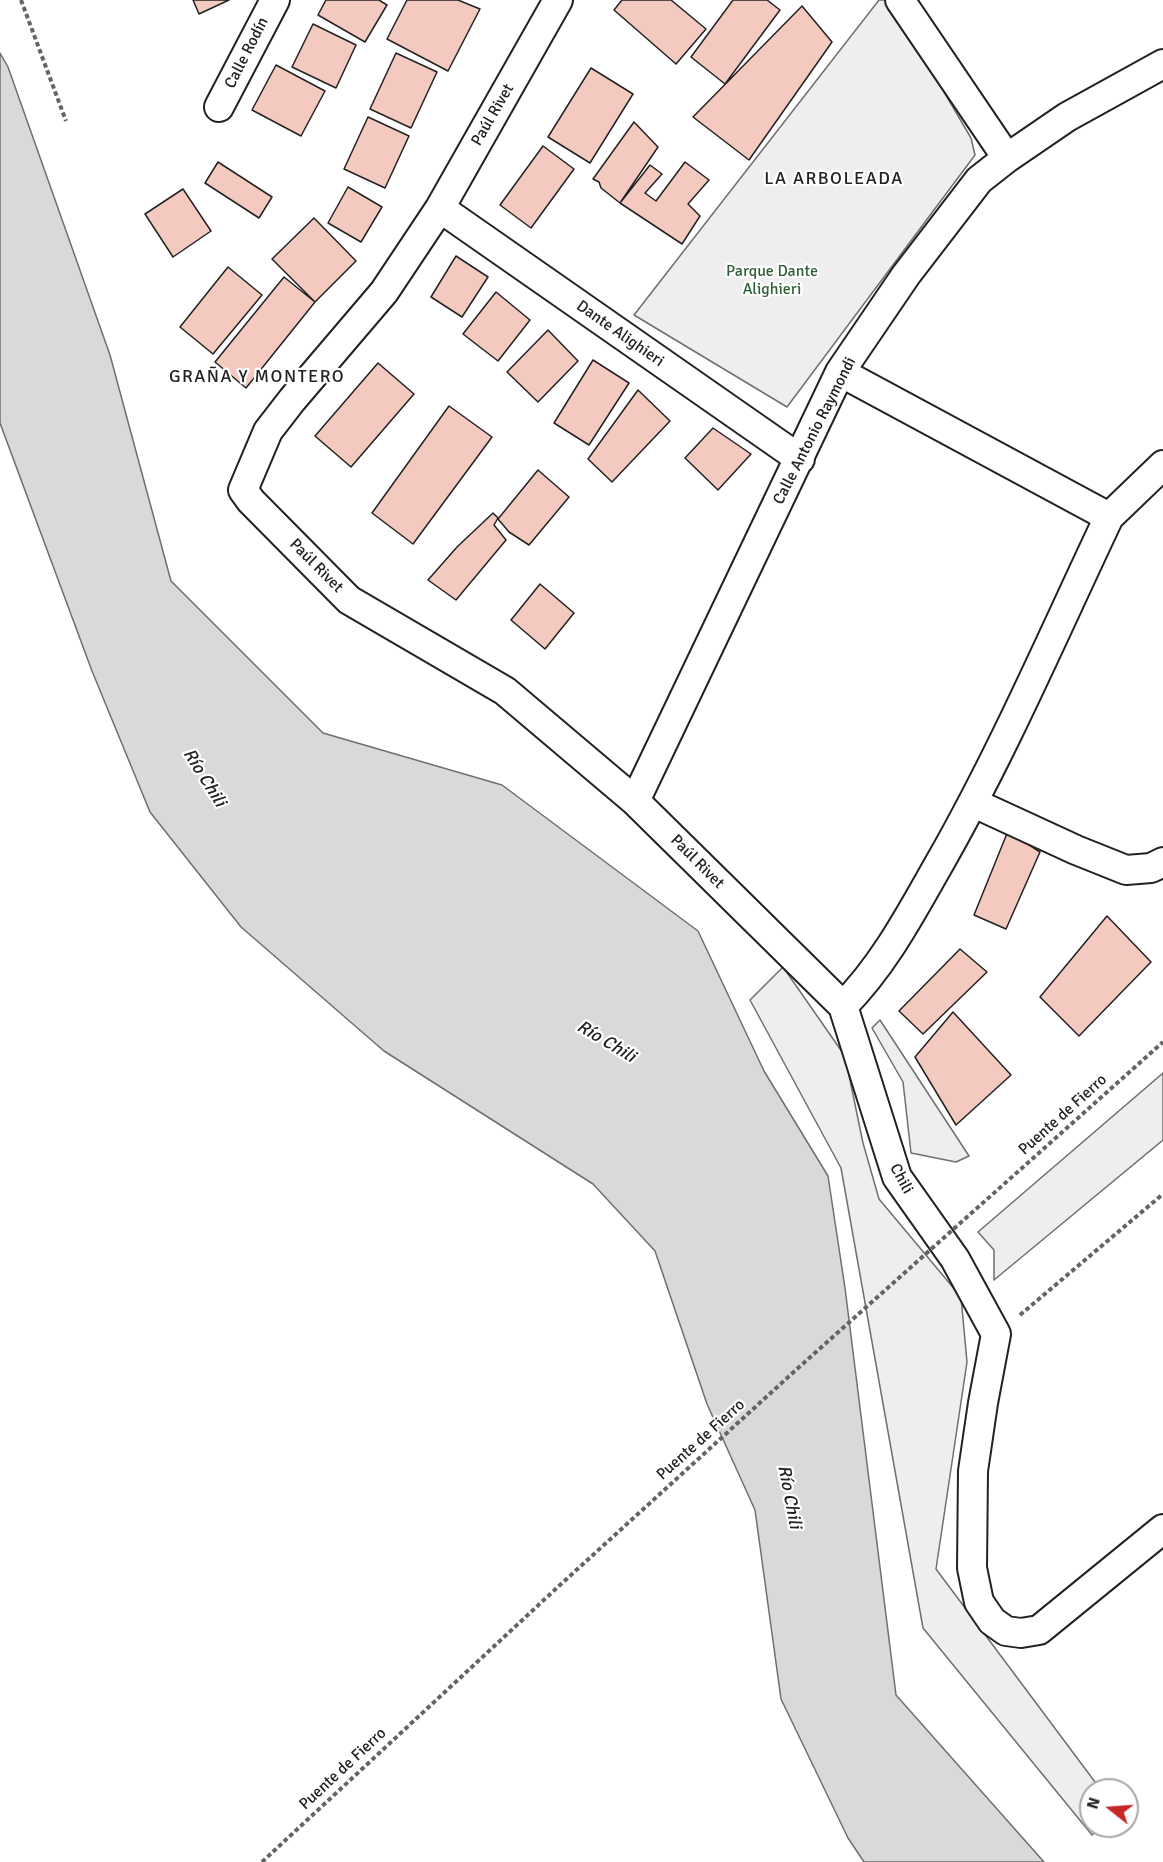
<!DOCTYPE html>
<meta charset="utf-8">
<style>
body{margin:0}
#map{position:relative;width:1163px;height:1862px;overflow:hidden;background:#fff;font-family:Signika,sans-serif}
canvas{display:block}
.north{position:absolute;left:1079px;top:1778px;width:60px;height:60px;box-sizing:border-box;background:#fff;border:2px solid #a7a7a7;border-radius:50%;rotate:287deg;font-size:16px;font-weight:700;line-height:24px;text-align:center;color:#222}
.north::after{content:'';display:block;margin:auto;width:21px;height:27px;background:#c62828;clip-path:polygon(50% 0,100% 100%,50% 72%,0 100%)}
</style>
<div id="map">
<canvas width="1163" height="1862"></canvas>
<div class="north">N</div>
</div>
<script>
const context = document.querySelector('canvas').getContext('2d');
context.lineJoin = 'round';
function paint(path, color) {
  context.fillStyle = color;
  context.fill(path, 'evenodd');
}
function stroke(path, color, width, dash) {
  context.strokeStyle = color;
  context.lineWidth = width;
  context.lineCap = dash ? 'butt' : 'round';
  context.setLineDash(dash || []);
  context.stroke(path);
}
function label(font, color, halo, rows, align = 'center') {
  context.font = font + ' Signika,sans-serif';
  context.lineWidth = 4.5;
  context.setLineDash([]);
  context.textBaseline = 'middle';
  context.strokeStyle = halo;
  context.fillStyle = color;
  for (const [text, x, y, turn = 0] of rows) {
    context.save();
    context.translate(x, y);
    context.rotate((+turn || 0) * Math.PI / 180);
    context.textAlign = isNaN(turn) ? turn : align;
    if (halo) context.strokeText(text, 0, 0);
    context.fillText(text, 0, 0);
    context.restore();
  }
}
const green = new Path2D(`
 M 879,0 L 885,0 L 923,56 L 971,138 L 975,155 L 787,407 L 634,315 Z
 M 783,967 L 845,1056 L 863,1143 L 879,1199 L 961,1297 L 967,1362 L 936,1569 L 1101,1790 L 1091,1790 L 1091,1826 L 1103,1826 L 1092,1835 L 923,1628 L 841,1168 L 750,1000 Z
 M 880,1020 L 969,1156 L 956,1162 L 911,1153 L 903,1082 L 872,1028 Z
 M 1163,1073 L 1163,1140 L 994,1280 L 994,1250 L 978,1232 Z`);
paint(green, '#eee');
stroke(green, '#6f6f6f', 1.5);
const water = new Path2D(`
 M 0,53 L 8,67 L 110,355 L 171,581 L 323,733 L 502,785 L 698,931 L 764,1071 L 828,1176 L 845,1288 L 896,1695 L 1044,1862 L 864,1862 L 848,1838 L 781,1699 L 755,1510 L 707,1404 L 655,1251 L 593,1184 L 384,1051 L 241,927 L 150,812 L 92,671 L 0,423 Z`);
paint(water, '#d9d9d9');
stroke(water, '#6f6f6f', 1.5);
const building = new Path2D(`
 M 193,0 L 229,0 L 199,14 Z
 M 326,0 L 379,0 L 387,5 L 365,42 L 318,15 Z
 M 407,0 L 458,0 L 480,9 L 448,71 L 387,39 Z
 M 622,0 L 671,0 L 706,29 L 676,64 L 614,10 Z
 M 733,0 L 767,0 L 780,10 L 725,84 L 691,57 Z
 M 802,6 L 832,42 L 749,160 L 693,117 Z
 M 313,24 L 356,45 L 336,88 L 292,67 Z
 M 396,53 L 437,72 L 411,128 L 370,109 Z
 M 276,65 L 325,91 L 301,136 L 252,110 Z
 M 591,68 L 633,94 L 590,163 L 548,137 Z
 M 368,117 L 409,136 L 385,188 L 344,169 Z
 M 634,122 L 658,147 L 620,203 L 601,188 L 599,182 L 593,179 Z
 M 543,146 L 574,169 L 531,228 L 500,205 Z
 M 218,162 L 272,197 L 259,218 L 205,183 Z
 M 685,162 L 709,180 L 688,204 L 700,216 L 682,244 L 620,203 L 650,165 L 662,174 L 645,193 L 656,201 Z
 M 348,187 L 382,207 L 361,242 L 328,223 Z
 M 183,189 L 211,231 L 173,257 L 145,214 Z
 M 314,218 L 356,261 L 315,302 L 272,259 Z
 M 456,256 L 488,277 L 462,317 L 431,297 Z
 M 228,267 L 262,295 L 213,354 L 180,327 Z
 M 284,277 L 315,302 L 246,388 L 215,362 Z
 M 496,292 L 530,320 L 498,361 L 463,334 Z
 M 548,330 L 578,361 L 538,402 L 507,372 Z
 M 593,360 L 629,383 L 589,445 L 554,423 Z
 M 378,363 L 414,394 L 351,467 L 315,436 Z
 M 638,390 L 670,421 L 612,482 L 588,459 Z
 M 449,406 L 492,437 L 413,544 L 372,513 Z
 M 713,428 L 751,454 L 718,490 L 685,458 Z
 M 538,470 L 569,497 L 529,545 L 509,532 L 498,519 Z
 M 493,513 L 498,518 L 494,525 L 506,540 L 456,600 L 428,580 L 457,547 Z
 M 540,584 L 574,613 L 545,649 L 511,620 Z
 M 1008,831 L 1040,852 L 1006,929 L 974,915 Z
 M 1107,916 L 1151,962 L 1079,1036 L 1040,997 Z
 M 960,949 L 987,972 L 923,1034 L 899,1011 Z
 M 953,1012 L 1011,1075 L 956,1125 L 915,1057 Z`);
paint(building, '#f3c9c0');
stroke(building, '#222', 1.5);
const minor = new Path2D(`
 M 558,0 L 440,208 L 384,292 L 292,400 L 268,431 L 243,490 L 251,501 L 349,600 L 505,691 L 635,801 L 843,1006 L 897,1177 L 955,1259 L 996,1334 L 983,1403 L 973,1471 L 972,1568 L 979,1602 L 992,1621 L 1006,1631 L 1021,1633 L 1039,1630 L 1163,1529
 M 900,0 L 1007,158
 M 219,107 L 275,0
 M 440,208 L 800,459
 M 840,372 L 1109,517 L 1163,465
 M 635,801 L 840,372 L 906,275 L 979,180 L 1007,158 L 1067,117 L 1163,64
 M 974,803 L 1076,850 L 1126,870 L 1151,868 L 1163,862
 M 843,1006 C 884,965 911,913 939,864 C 1003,752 1054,633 1109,517`);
stroke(minor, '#222', 32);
stroke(new Path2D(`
 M 21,0 L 66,121
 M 1020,1315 L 1163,1194`), '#646464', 4, [4.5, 3]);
stroke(minor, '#fff', 28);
stroke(new Path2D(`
 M 262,1862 L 560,1585 L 797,1369 L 1163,1042`), '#646464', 4, [4.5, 3]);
label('16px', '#222', '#fff', [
 ["Calle Rodín",247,53,-63],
 ["Paúl Rivet",493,115,-60],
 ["Dante Alighieri",620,334,35],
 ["Calle Antonio Raymondi",815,431,-63],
 ["Paúl Rivet",316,566,45],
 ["Paúl Rivet",697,862,45],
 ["Puente de Fierro",1063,1115,-42],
 ["Chili",901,1179,62],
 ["Puente de Fierro",701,1440,-42],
 ["Puente de Fierro",343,1769,-43]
]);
label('16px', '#2f5e38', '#fff', [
 ["Parque Dante",772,272],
 ["Alighieri",772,290]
]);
context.letterSpacing = '1.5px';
label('18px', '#222', '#fff', [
 ["LA ARBOLEADA",834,179],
 ["GRAÑA Y MONTERO",257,377]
]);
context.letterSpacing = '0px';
label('italic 18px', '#222', '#fff', [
 ["Río Chili",204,778,58],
 ["Río Chili",606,1042,31],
 ["Río Chili",789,1497,79]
]);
</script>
